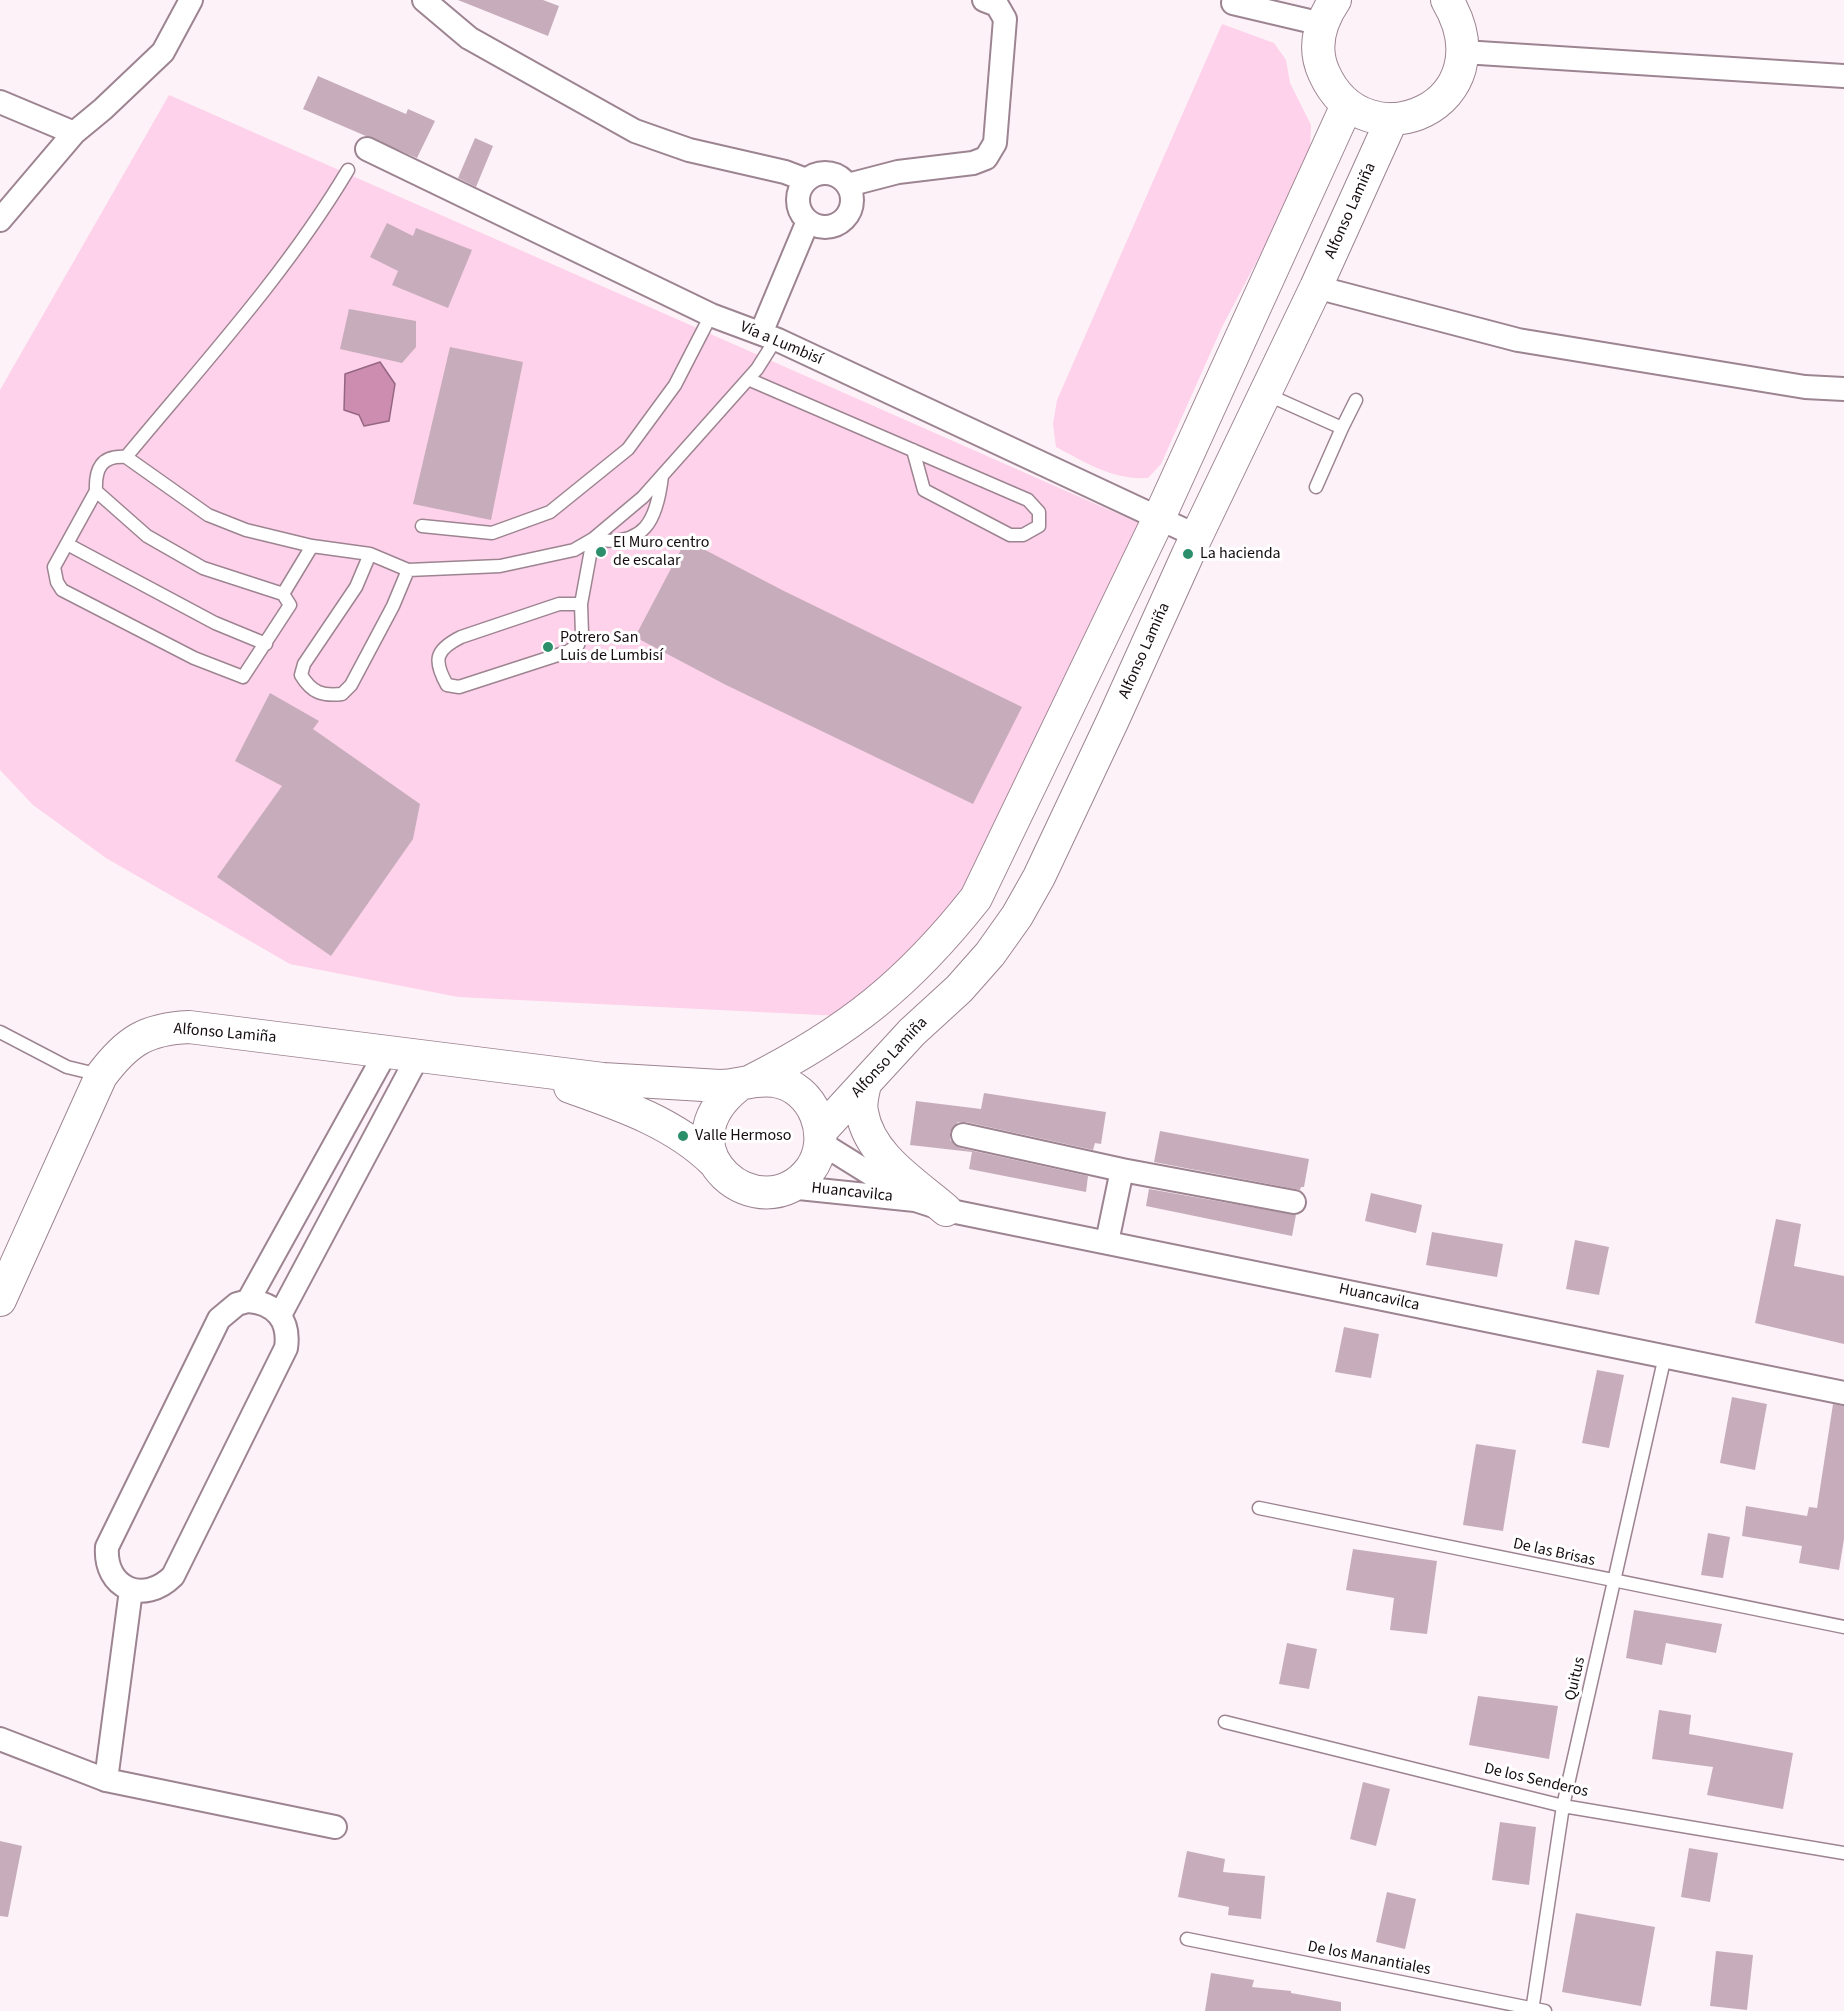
<!DOCTYPE html>
<meta charset="utf-8">
<style>
body{margin:0}
canvas{display:block;background:#fdf2f8}
</style>
<canvas width="1844" height="2011"></canvas>
<script>
const context = document.querySelector('canvas').getContext('2d');
context.lineJoin = 'round';
function paint(path, color) {
  context.fillStyle = color;
  context.fill(path, 'evenodd');
}
function stroke(path, color, width, dash) {
  context.strokeStyle = color;
  context.lineWidth = width;
  context.lineCap = dash ? 'butt' : 'round';
  context.setLineDash(dash || []);
  context.stroke(path);
}
function label(font, color, halo, rows, align = 'center') {
  context.font = font + ' "Source Sans 3",sans-serif';
  context.lineWidth = 6;
  context.setLineDash([]);
  context.textBaseline = 'middle';
  context.strokeStyle = halo;
  context.fillStyle = color;
  for (const [text, x, y, turn = 0] of rows) {
    context.save();
    context.translate(x, y);
    context.rotate((+turn || 0) * Math.PI / 180);
    context.textAlign = isNaN(turn) ? turn : align;
    if (halo) context.strokeText(text, 0, 0);
    context.fillText(text, 0, 0);
    context.restore();
  }
}
paint(new Path2D(`
 M 1222,24 L 1274,43 L 1286,60 L 1290,83 L 1311,125 L 1310,151 L 1279,219 L 1222,327 L 1161,464 L 1148,478 C 1112,480 1087,463 1056,447 L 1053,424 L 1057,400 Z
 M 169,95 L 1141,524 L 976,898 L 840,1016 L 458,997 L 290,964 L 106,858 L 33,805 L 0,770 L 0,390 Z`), '#fed2ea');
const water = new Path2D(`
 M 380,362 L 395,384 L 389,421 L 364,426 L 359,415 L 344,410 L 345,374 Z`);
paint(water, '#cc8db1');
stroke(water, '#956681', 1.5);
paint(new Path2D(`
 M 458,0 L 543,0 L 559,6 L 548,36 Z
 M 318,76 L 406,114 L 408,109 L 435,121 L 417,158 L 303,109 Z
 M 475,138 L 493,146 L 476,187 L 458,178 Z
 M 387,223 L 413,236 L 416,228 L 472,250 L 448,308 L 392,285 L 398,271 L 370,257 Z
 M 349,309 L 416,321 L 416,347 L 402,363 L 340,349 Z
 M 450,347 L 523,362 L 491,520 L 413,504 Z
 M 686,540 L 784,591 L 1022,707 L 973,804 L 726,685 L 635,637 Z
 M 270,693 L 319,721 L 313,729 L 420,804 L 413,839 L 331,956 L 217,877 L 282,786 L 235,761 Z
 M 984,1093 L 1106,1112 L 1101,1144 L 1095,1143 L 1093,1150 L 966,1122 L 958,1122 L 950,1132 L 950,1140 L 960,1148 L 1088,1176 L 1086,1192 L 969,1169 L 972,1152 L 910,1145 L 916,1101 L 981,1109 Z
 M 1160,1131 L 1309,1159 L 1304,1187 L 1301,1187 L 1300,1190 L 1154,1162 Z
 M 1149,1189 L 1296,1215 L 1292,1236 L 1146,1206 Z
 M 1371,1193 L 1422,1205 L 1416,1233 L 1365,1221 Z
 M 1776,1219 L 1801,1224 L 1794,1266 L 1844,1276 L 1844,1344 L 1755,1323 Z
 M 1432,1232 L 1503,1244 L 1497,1277 L 1426,1265 Z
 M 1575,1240 L 1609,1247 L 1599,1295 L 1566,1289 Z
 M 1344,1327 L 1379,1334 L 1371,1378 L 1335,1372 Z
 M 1597,1370 L 1624,1375 L 1609,1448 L 1582,1443 Z
 M 1732,1397 L 1767,1404 L 1755,1470 L 1720,1463 Z
 M 1833,1404 L 1844,1406 L 1844,1539 L 1839,1570 L 1799,1563 L 1802,1546 L 1742,1536 L 1746,1506 L 1807,1516 L 1809,1507 L 1817,1508 Z
 M 1476,1444 L 1516,1450 L 1503,1531 L 1463,1525 Z
 M 1708,1533 L 1730,1537 L 1723,1578 L 1701,1575 Z
 M 1353,1549 L 1437,1561 L 1427,1634 L 1390,1630 L 1394,1598 L 1346,1590 Z
 M 1634,1610 L 1722,1624 L 1716,1653 L 1666,1643 L 1662,1665 L 1626,1658 Z
 M 1287,1643 L 1317,1649 L 1309,1689 L 1279,1684 Z
 M 1478,1696 L 1558,1706 L 1549,1759 L 1469,1745 Z
 M 1659,1710 L 1691,1715 L 1689,1734 L 1793,1753 L 1783,1809 L 1707,1795 L 1713,1767 L 1652,1759 Z
 M 1363,1782 L 1390,1789 L 1376,1846 L 1350,1839 Z
 M 1500,1822 L 1536,1827 L 1529,1885 L 1492,1880 Z
 M 0,1841 L 22,1846 L 8,1917 L 0,1916 Z
 M 1689,1848 L 1718,1853 L 1710,1902 L 1681,1897 Z
 M 1187,1851 L 1225,1859 L 1223,1872 L 1265,1876 L 1261,1919 L 1228,1915 L 1229,1907 L 1178,1897 Z
 M 1387,1892 L 1416,1899 L 1405,1949 L 1376,1942 Z
 M 1576,1913 L 1655,1927 L 1641,2006 L 1562,1992 Z
 M 1716,1951 L 1753,1955 L 1747,2010 L 1710,2006 Z
 M 1211,1973 L 1254,1980 L 1252,1987 L 1291,1991 L 1291,1993 L 1341,2002 L 1341,2011 L 1205,2011 Z`), '#c7adbb');
const lane = new Path2D(`
 M 748,379 L 1028,500 L 1039,512 L 1039,526 L 1023,535 L 1010,535 L 924,490 L 913,450
 M 1266,394 L 1342,428 L 1316,487
 M 1342,428 L 1356,400
 M 126,457 C 203,364 286,274 348,170
 M 96,491 L 54,567 L 57,582 L 62,590 L 194,658 L 243,677 L 290,605 L 283,594 L 203,568 L 147,536 L 96,491 C 95,469 101,455 126,457 L 208,515 L 246,530 L 312,546 L 370,554 L 408,570 L 500,566 L 574,550 L 593,539 L 643,497 L 757,369 L 776,339
 M 422,526 L 492,533 L 550,512 L 628,449 L 675,385 L 711,315
 M 67,544 L 215,623 L 266,644
 M 370,554 L 356,587 L 304,664 L 301,675 C 312,693 322,696 342,694 L 351,685 L 393,606 L 408,570
 M 283,594 L 312,546
 M 581,604 L 559,604 L 461,637 C 435,650 433,660 447,685 L 459,687 L 567,652 L 578,645 L 582,634 L 581,604 L 593,539 C 645,548 657,520 662,476
 M 0,1032 L 67,1067 L 100,1075
 M 1259,1508 L 1844,1627
 M 1225,1722 L 1563,1806 L 1844,1853
 M 1187,1939 L 1545,2011
 M 1532,2011 L 1563,1806 L 1665,1356`);
const street = new Path2D(`
 M 424,0 L 469,38 L 635,131 L 689,150 L 785,172 L 806,180
 M 1233,3 L 1322,24
 M 1463,52 L 1844,76
 M 0,102 L 74,133
 M 367,149 L 711,315 L 778,340 L 1197,536
 M798 200a27 27 0 1 1 54 0a27 27 0 1 1-54 0Z
 M 848,185 L 898,172 L 973,163 L 986,158 L 995,143 L 1005,19 L 997,5 L 984,0
 M 0,220 L 74,133 L 103,109 L 163,52 L 191,0
 M 1316,287 L 1518,340 L 1805,387 L 1844,389
 M 761,333 L 808,221
 M 963,1135 L 1122,1170
 M 821,1143 L 903,1194
 M 789,1187 L 915,1200 L 946,1210 L 1844,1393
 M 1107,1242 L 1122,1170 L 1294,1202
 M 248,1301 C 276,1303 290,1321 286,1348 L 173,1576 C 144,1605 104,1589 107,1547 L 219,1319 L 237,1304 Z
 M 248,1301 L 386,1052
 M 280,1315 L 418,1056
 M 0,1739 L 106,1780 L 335,1827
 M 106,1780 L 131,1590`);
const secondary = new Path2D(`
 M 1335,0 C 1320,22 1312,47 1324,73 C 1366,167 1509,104 1447,0
 M 751,1081 C 848,1032 909,983 976,898 L 1158,520 L 1347,105
 M 865,1084 C 863,1093 860,1103 862,1112 C 869,1156 915,1183 946,1210
 M 570,1087 C 621,1105 674,1123 713,1161
 M 821,1131 L 912,1032 L 959,989 L 990,954 L 1017,916 L 1039,877 L 1113,720 L 1188,554 L 1316,287 L 1392,119
 M 0,1300 L 101,1076 C 127,1041 146,1029 189,1027 L 603,1079 L 720,1086 C 738,1086 755,1078 774,1081 C 814,1086 834,1138 810,1170 C 761,1233 657,1150 738,1086`);
stroke(lane, '#9d8491', 15);
stroke(street, '#9d8491', 26);
stroke(secondary, '#9d8491', 34);
stroke(lane, '#fff', 12);
stroke(street, '#fff', 22);
stroke(secondary, '#fff', 32);
for (const [x, y, r, color] of [
 [601,552,6,"#2b8f6b"],
 [1188,554,6,"#2b8f6b"],
 [548,647,6,"#2b8f6b"],
 [683,1136,6,"#2b8f6b"]
]) {
  const dot = new Path2D();
  dot.arc(x, y, r, 0, 2 * Math.PI);
  context.fillStyle = color;
  context.fill(dot);
  stroke(dot, '#fff', 2);
}
label('16px', '#140c10', '#fff', [
 ["Alfonso Lamiña",1351,211,-66],
 ["Vía a Lumbisí",781,344,23],
 ["Alfonso Lamiña",1145,651,-66],
 ["Alfonso Lamiña",225,1034,5],
 ["Alfonso Lamiña",890,1058,-47],
 ["Huancavilca",852,1193,6],
 ["Huancavilca",1379,1298,12],
 ["De las Brisas",1554,1553,12],
 ["Quitus",1576,1679,-77],
 ["De los Senderos",1536,1781,13],
 ["De los Manantiales",1369,1959,11]
]);
label('16px', '#140c10', '#fff', [
 ["El Muro centro",613,543],
 ["de escalar",613,561],
 ["La hacienda",1200,554],
 ["Potrero San",560,638],
 ["Luis de Lumbisí",560,656],
 ["Valle Hermoso",695,1136]
], 'left');
</script>
